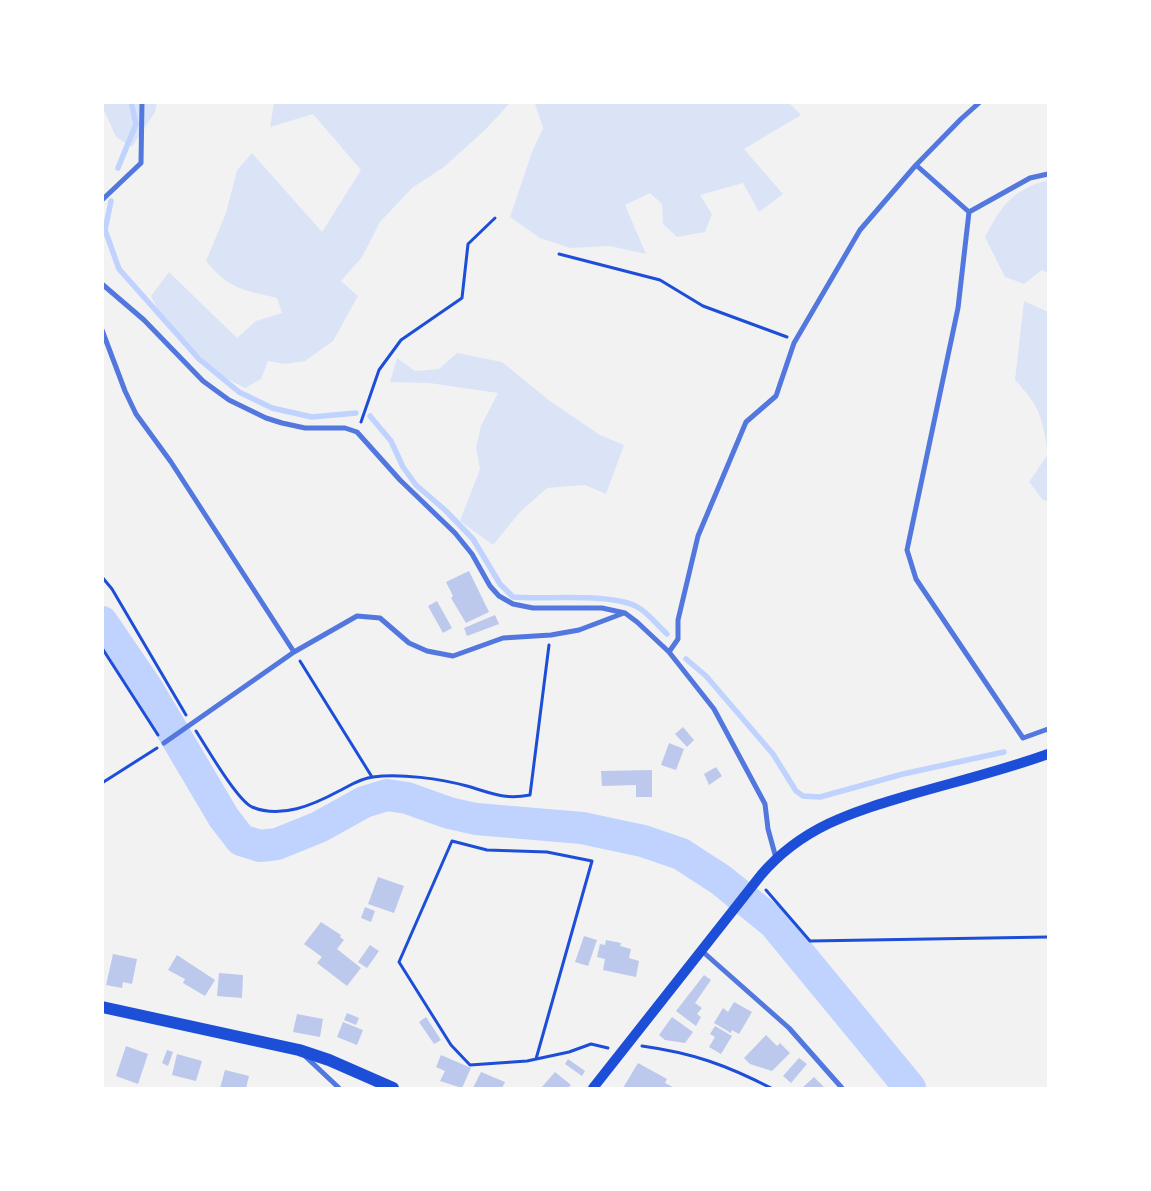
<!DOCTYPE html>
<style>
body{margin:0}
#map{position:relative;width:1151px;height:1191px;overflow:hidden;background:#f2f2f2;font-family:"Roboto Serif",serif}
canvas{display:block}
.frame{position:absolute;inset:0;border:104px solid #fff;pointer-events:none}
</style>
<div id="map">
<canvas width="1151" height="1191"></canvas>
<div class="frame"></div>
</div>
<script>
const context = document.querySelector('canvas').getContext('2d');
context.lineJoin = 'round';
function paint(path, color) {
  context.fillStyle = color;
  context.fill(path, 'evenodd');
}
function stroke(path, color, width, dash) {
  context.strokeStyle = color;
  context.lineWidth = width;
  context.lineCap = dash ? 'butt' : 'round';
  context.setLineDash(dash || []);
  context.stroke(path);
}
paint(new Path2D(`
 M 792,102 L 790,104 L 801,115 L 744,149 L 783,194 L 759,212 L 743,183 L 700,195 L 712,214 L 705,232 L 677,237 L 663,224 L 662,204 L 650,193 L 625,205 L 646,254 L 610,246 L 570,248 L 540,238 L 510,217 L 532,152 L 543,128 L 535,104 L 531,103 Z
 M 102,103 L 157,103 L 155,112 L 132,147 L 116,137 L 103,108 Z
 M 274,103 L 510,103 L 486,129 L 444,167 L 412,188 L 380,222 L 362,257 L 341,281 L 358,296 L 333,341 L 305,361 L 285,364 L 268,361 L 261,379 L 245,388 L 220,375 L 164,322 L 151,296 L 169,272 L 237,338 L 256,321 L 282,313 L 277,298 C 243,290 229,289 206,261 L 226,213 L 237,170 L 252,153 L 322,232 L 361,170 L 313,114 L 270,127 Z
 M 1048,180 L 1048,273 L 1042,270 L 1024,284 L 1005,277 L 985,237 C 1002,205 1012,190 1048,180 Z
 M 1024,301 L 1048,312 L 1048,501 L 1043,500 L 1029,482 L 1048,454 C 1042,417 1041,408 1015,380 Z
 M 457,353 L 502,362 L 550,401 L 600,435 L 624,445 L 606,494 L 585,485 L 547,488 L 520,512 L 493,545 L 460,521 L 480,469 L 476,448 L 481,426 L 498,393 L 429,383 L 390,382 L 397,358 L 415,371 L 439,369 Z`), '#dbe4f7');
stroke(new Path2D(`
 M 118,168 L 136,124 L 131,102
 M 111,201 L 105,230 L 119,269 L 199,359 L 239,392 L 272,408 L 312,417 L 356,413
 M 370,416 L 391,441 L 403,467 L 416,485 L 445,510 L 473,539 L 500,584 L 513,597 C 545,600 613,592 639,608 C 649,614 658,626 667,634
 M 686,659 L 706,676 L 773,754 L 796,791 L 803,796 L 820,797 L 903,774 L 1004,752`), '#bfd3fe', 5.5);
stroke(new Path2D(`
 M 102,622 L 147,688 L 224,818 L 241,840 L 260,846 L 277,844 L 319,827 L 364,802 L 387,795 L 407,798 L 449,813 L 476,819 L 582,828 L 643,841 L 681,854 L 721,880 L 774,923 L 910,1088`), '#bfd3fe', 32);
paint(new Path2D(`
 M 469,571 L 489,612 L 466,623 L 451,598 L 453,596 L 446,582 Z
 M 437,601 L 452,628 L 443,633 L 428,606 Z
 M 495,615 L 499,624 L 467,636 L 464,628 Z
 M 683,727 L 694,740 L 687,747 L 675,734 Z
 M 669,743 L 684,749 L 676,770 L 661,765 Z
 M 716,767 L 722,776 L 709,785 L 704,774 Z
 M 652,770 L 652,797 L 636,797 L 636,785 L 602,786 L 601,771 Z
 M 378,877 L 404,886 L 394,913 L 368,904 Z
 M 365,907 L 375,911 L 371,922 L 361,918 Z
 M 321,922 L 341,935 L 340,937 L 344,940 L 337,949 L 361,968 L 347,986 L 317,963 L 322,957 L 304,944 Z
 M 584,936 L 597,940 L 588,966 L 575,962 Z
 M 606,940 L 621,943 L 620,946 L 631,949 L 629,958 L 639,961 L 636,977 L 603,970 L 605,959 L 597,957 L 600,944 L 605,945 Z
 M 370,945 L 379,951 L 367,968 L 358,962 Z
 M 113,954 L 137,959 L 132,984 L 123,982 L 122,988 L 106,985 Z
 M 177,955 L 215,980 L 205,996 L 183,983 L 185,979 L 168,970 Z
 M 219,973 L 243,975 L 242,998 L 217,996 Z
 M 704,975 L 711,980 L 695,1003 L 702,1008 L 697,1014 L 701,1017 L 696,1026 L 676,1011 Z
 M 734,1002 L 752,1012 L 739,1034 L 732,1030 L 731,1033 L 714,1023 L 723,1008 L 728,1012 Z
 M 347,1013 L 359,1018 L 356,1025 L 344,1020 Z
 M 297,1014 L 323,1019 L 320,1037 L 293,1032 Z
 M 426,1017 L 441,1040 L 434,1044 L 419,1022 Z
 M 672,1017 L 693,1032 L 685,1043 L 665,1040 L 659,1035 Z
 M 343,1022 L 363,1030 L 357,1045 L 337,1037 Z
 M 715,1026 L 732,1036 L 721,1054 L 709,1047 L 715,1037 L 710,1034 Z
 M 766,1035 L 777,1046 L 780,1043 L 790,1053 L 772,1071 L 750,1064 L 744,1058 Z
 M 126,1046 L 148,1054 L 138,1084 L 116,1076 Z
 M 167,1050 L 173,1052 L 168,1066 L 162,1063 Z
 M 177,1054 L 202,1061 L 196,1081 L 172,1075 Z
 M 441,1055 L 471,1068 L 462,1088 L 440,1081 L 445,1071 L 436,1067 Z
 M 799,1058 L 807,1064 L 791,1083 L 783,1076 Z
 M 568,1059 L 585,1071 L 582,1076 L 565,1064 Z
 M 638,1063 L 667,1079 L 665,1083 L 675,1088 L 623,1088 Z
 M 225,1070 L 249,1076 L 246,1088 L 220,1088 Z
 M 481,1072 L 505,1082 L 502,1088 L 473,1088 Z
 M 555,1072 L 571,1085 L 568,1088 L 541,1088 Z
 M 814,1077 L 825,1088 L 802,1088 Z`), '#bdc9ec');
stroke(new Path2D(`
 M 559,254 L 660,280 L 703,306 L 787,337
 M 361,422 L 379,370 L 401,340 L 462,298 L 468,244 L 495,218
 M 102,577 L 112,589 L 186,715
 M 102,648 L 158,735
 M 300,661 L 372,777
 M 196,731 C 207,748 237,800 252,807 C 281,819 313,805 339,791 C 349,786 361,778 373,777 C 400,773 441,779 467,786 C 492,793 503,800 530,795 L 549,645
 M 102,783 L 157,748
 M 766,890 L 810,941 L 1048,937
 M 642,1046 C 693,1053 726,1065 771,1088
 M 536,1059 L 592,861 L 547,852 L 487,850 L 452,841 L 399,962 L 451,1045 L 470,1065 L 527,1061 L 569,1052 L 591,1044 L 608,1048`), '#1d4ed8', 3);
stroke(new Path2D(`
 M 916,165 L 969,212 L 958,308 L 907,550 L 916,579 L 1023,738 L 1048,729
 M 102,200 L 141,163 L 142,102
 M 969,212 L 1030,178 L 1048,174
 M 102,284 L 144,320 L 203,381 L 229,400 L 266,418 L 282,423 L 305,428 L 345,428 L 357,432 L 400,480 L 455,533 L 472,554 L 490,586 L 499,596 L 513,604 L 533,608 L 602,608 L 625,613 L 637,622 L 669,652 L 714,709 L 765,804 L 768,829 L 776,858
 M 102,330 L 125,391 L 136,414 L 171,462 L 294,652
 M 669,652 L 678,639 L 678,620 L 698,536 L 746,422 L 776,396 L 794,343 L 860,230 L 916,165 L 961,119 L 980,102
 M 164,743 L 294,652 L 357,616 L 380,618 L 409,643 L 427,651 L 453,656 L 503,638 L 551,635 L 579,630 L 624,613
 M 702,951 L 789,1028 L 842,1088
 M 305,1056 L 339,1088`), '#5277de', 5);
stroke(new Path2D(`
 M 593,1088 L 761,875 C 803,826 853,812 913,794 C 958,781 1004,770 1048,754`), '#1d4ed8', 10);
stroke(new Path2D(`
 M 102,1007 L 299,1050 L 329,1060 L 393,1088`), '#1d4ed8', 12);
</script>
